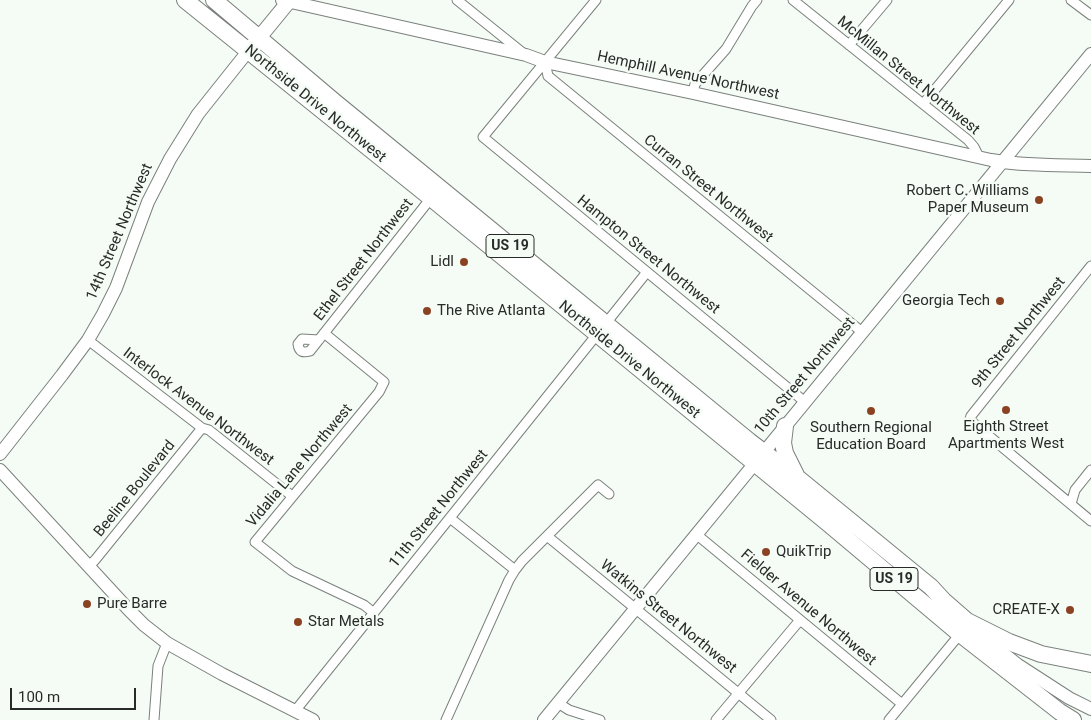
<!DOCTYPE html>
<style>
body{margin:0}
#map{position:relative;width:1091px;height:720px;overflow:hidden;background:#f5fcf5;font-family:Roboto,sans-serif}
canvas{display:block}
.scale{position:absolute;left:10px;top:688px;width:126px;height:22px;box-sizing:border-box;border:2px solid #282b29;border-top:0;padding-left:6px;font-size:15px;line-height:18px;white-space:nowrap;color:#282b29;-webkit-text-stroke:4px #f5fcf5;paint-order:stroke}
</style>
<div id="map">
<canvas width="1091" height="720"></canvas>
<div class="scale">100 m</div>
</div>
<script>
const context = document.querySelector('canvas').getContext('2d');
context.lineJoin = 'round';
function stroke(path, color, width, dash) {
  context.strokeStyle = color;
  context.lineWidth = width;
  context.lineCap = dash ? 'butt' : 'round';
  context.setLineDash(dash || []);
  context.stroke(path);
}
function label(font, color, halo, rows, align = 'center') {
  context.font = font + ' Roboto,sans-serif';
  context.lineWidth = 5;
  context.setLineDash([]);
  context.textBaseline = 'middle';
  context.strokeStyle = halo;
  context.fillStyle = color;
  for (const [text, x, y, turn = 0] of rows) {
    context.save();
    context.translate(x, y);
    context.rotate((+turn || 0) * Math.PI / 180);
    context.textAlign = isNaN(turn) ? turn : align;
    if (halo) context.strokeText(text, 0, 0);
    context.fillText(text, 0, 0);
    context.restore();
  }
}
const street = new Path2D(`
 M 457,0 L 523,53
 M 596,0 L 483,137 L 805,402
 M 793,0 L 968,140 L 974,147 L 979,157
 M 1071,0 L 1091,15
 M 849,45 L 887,0
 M 545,62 L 548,76 L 862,332
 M 693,93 L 695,84 L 726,49 L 752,6 L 757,0
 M 923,104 L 1009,0
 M 1091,266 L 971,416 L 970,419 L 971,421 L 1091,521
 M 324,333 L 384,382 L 379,392 L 255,542 L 292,571 L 364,605 L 374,613
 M 88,340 L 202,428 L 209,430 L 292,496
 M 319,340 L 302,339 L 298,344 C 299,352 303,353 310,351 L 431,198
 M 1071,504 L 1075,490 L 1091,470
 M 450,518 L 515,570
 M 696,534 L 902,704
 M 547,536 L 771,720
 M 89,566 L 95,560 L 202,428
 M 558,703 L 569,710 L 600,720
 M 295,711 L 647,272
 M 154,720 L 158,666 L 167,643
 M 446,720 L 509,580 L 515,570 L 522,561 L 598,485 L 609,494
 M 716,720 L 800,620
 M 889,720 L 960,634`);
const secondary = new Path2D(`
 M 282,0 L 526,55 L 545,62 L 693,93 L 991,160 C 1024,166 1058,165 1091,166
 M 0,454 L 62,375 L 88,340 L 103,314 L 116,288 L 148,202 L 170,159 L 198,114 L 249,50
 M 0,470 L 129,610 L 144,625 L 167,643 L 222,674 L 313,720
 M 971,628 L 1018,665 L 1069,698 L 1091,709
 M 544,720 L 1091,54`);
const primary = new Path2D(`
 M 249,50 L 290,0`);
const highway = new Path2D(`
 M 185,0 L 431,198 L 829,524 L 960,634 L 1060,712 L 1073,720
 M 214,0 L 336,103 L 749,441 L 799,479 L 931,587 L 944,601 L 967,621 L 1009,642 L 1041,654 L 1091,664
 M 785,426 L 783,443 L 785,453 L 796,475`);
stroke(street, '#7b817c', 11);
stroke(secondary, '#7b817c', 14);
stroke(primary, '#7b817c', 16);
stroke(highway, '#7b817c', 18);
stroke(street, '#fff', 9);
stroke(secondary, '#fff', 12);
stroke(primary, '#fff', 14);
stroke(highway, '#fff', 16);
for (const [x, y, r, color] of [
 [1039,200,5,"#8a4223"],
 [464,262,5,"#8a4223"],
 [1000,301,5,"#8a4223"],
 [427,311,5,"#8a4223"],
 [1006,410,5,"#8a4223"],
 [871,411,5,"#8a4223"],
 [766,552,5,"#8a4223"],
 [87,604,5,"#8a4223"],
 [1070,610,5,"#8a4223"],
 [298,622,5,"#8a4223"]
]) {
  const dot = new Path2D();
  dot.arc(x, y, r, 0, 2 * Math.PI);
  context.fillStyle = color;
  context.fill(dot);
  stroke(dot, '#f5fcf5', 2);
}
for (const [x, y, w] of [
 [510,246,48],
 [894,579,48]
]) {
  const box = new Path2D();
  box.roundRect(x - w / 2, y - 11.5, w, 23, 4);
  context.fillStyle = '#f5fcf5';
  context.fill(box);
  stroke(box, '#282b29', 1);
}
label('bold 14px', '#282b29', null, [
 ["US 19",510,246],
 ["US 19",894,579]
]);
label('15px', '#282b29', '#f5fcf5', [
 ["Hemphill Avenue Northwest",688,76,12],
 ["McMillan Street Northwest",908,76,39],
 ["Northside Drive Northwest",315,104,39],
 ["Curran Street Northwest",708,189,39],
 ["14th Street Northwest",120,232,-67],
 ["Hampton Street Northwest",648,255,39],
 ["Ethel Street Northwest",364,260,-52],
 ["9th Street Northwest",1019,333,-51],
 ["Northside Drive Northwest",629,360,39],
 ["10th Street Northwest",805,376,-50],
 ["Interlock Avenue Northwest",198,407,37],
 ["Vidalia Lane Northwest",300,466,-50],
 ["Beeline Boulevard",135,489,-51],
 ["11th Street Northwest",439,509,-51],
 ["Fielder Avenue Northwest",808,608,40],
 ["Watkins Street Northwest",668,617,39]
]);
label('15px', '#282b29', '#f5fcf5', [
 ["Robert C. Williams",1029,191],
 ["Paper Museum",1029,208],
 ["Lidl",454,262],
 ["Georgia Tech",990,301],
 ["The Rive Atlanta",437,311,"left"],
 ["Eighth Street",1006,427,"center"],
 ["Apartments West",1006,444,"center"],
 ["Southern Regional",871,428,"center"],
 ["Education Board",871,445,"center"],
 ["QuikTrip",776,552,"left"],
 ["Pure Barre",97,604,"left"],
 ["CREATE-X",1060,610],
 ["Star Metals",308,622,"left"]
], 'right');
</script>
